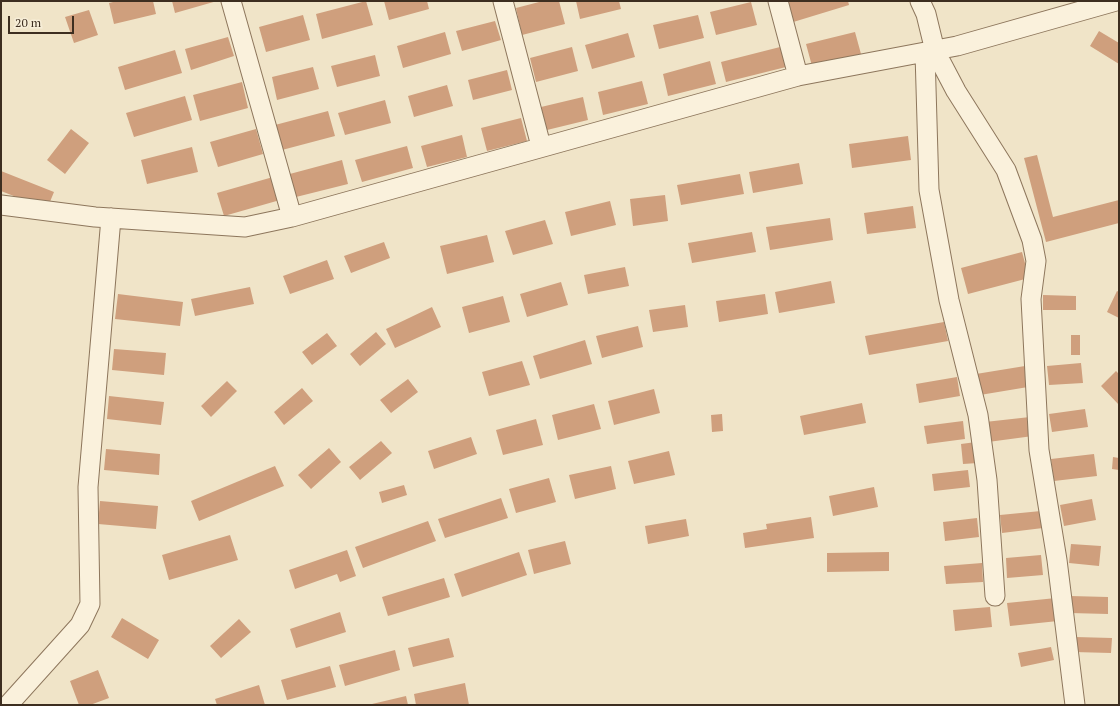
<!DOCTYPE html>
<style>
body{margin:0}
#map{position:relative;width:1120px;height:706px;overflow:hidden;background:#f0e4c8;font-family:"PT Serif",serif}
canvas{display:block}
.frame{position:absolute;inset:0;border:2px solid #3d2e20;pointer-events:none}
.scale{position:absolute;left:8px;top:16px;width:66px;height:18px;box-sizing:border-box;border:2px solid #3d2e20;border-top:0;padding-left:5px;font-size:12px;line-height:14px;white-space:nowrap;color:#3d2e20;-webkit-text-stroke:3px #f7eed8;paint-order:stroke}
</style>
<div id="map">
<canvas width="1120" height="706"></canvas>
<div class="frame"></div>
<div class="scale">20 m</div>
</div>
<script>
const context = document.querySelector('canvas').getContext('2d');
context.lineJoin = 'round';
function paint(path, color) {
  context.fillStyle = color;
  context.fill(path, 'evenodd');
}
function stroke(path, color, width, dash) {
  context.strokeStyle = color;
  context.lineWidth = width;
  context.lineCap = dash ? 'butt' : 'round';
  context.setLineDash(dash || []);
  context.stroke(path);
}
paint(new Path2D(`
 M 117,1 L 153,1 L 156,14 L 114,24 L 109,3 Z
 M 172,1 L 217,1 L 175,13 Z
 M 366,1 L 373,25 L 322,39 L 316,14 Z
 M 384,1 L 427,1 L 429,9 L 389,20 Z
 M 543,1 L 559,1 L 565,24 L 522,35 L 516,8 Z
 M 576,1 L 619,1 L 621,9 L 580,19 Z
 M 793,1 L 848,1 L 849,5 L 790,23 L 784,4 Z
 M 751,2 L 757,25 L 716,35 L 710,12 Z
 M 89,10 L 98,35 L 74,43 L 65,17 Z
 M 303,15 L 310,40 L 266,52 L 259,27 Z
 M 698,15 L 704,38 L 659,49 L 653,25 Z
 M 495,21 L 501,40 L 462,51 L 456,31 Z
 M 1099,31 L 1119,43 L 1119,64 L 1090,46 Z
 M 445,32 L 451,54 L 403,68 L 397,46 Z
 M 855,32 L 861,54 L 812,66 L 806,44 Z
 M 628,33 L 635,57 L 592,69 L 585,45 Z
 M 228,37 L 234,56 L 191,70 L 185,49 Z
 M 784,46 L 790,66 L 726,82 L 721,62 Z
 M 572,47 L 578,71 L 536,82 L 530,58 Z
 M 175,50 L 182,73 L 125,90 L 118,67 Z
 M 375,55 L 380,76 L 337,87 L 331,66 Z
 M 710,61 L 716,84 L 668,96 L 663,74 Z
 M 313,67 L 319,89 L 277,100 L 272,77 Z
 M 507,70 L 512,90 L 473,100 L 468,80 Z
 M 642,81 L 648,104 L 603,115 L 598,92 Z
 M 242,82 L 248,108 L 200,121 L 193,95 Z
 M 447,85 L 453,106 L 414,117 L 408,96 Z
 M 185,96 L 192,120 L 134,137 L 126,113 Z
 M 583,97 L 588,120 L 547,130 L 541,107 Z
 M 385,100 L 391,123 L 345,135 L 338,113 Z
 M 328,111 L 335,136 L 282,150 L 275,125 Z
 M 521,118 L 527,141 L 487,151 L 481,128 Z
 M 71,129 L 89,143 L 65,174 L 47,160 Z
 M 256,129 L 263,154 L 218,167 L 210,142 Z
 M 462,135 L 467,157 L 427,167 L 421,146 Z
 M 908,136 L 911,160 L 852,168 L 849,144 Z
 M 407,146 L 413,168 L 362,182 L 355,160 Z
 M 192,147 L 198,172 L 147,184 L 141,160 Z
 M 1037,155 L 1053,217 L 1119,200 L 1119,223 L 1046,242 L 1024,158 Z
 M 342,160 L 348,184 L 292,198 L 286,175 Z
 M 799,163 L 803,184 L 753,193 L 749,172 Z
 M 1,171 L 54,192 L 47,209 L 1,191 Z
 M 740,174 L 744,194 L 681,205 L 677,185 Z
 M 273,177 L 280,200 L 224,216 L 217,193 Z
 M 665,195 L 668,221 L 633,226 L 630,199 Z
 M 610,201 L 616,225 L 571,236 L 565,212 Z
 M 913,206 L 916,228 L 867,234 L 864,213 Z
 M 830,218 L 833,240 L 770,250 L 766,227 Z
 M 545,220 L 553,244 L 513,255 L 505,231 Z
 M 752,232 L 756,252 L 692,263 L 688,243 Z
 M 487,235 L 494,262 L 447,274 L 440,246 Z
 M 384,242 L 390,258 L 351,273 L 344,256 Z
 M 1022,252 L 1029,278 L 968,294 L 961,268 Z
 M 327,260 L 334,279 L 290,294 L 283,276 Z
 M 625,267 L 629,286 L 588,294 L 584,275 Z
 M 831,281 L 835,303 L 779,313 L 775,292 Z
 M 561,282 L 568,305 L 527,317 L 520,294 Z
 M 250,287 L 254,304 L 195,316 L 191,299 Z
 M 1117,291 L 1119,292 L 1119,318 L 1107,312 Z
 M 118,294 L 183,302 L 180,326 L 115,319 Z
 M 765,294 L 768,314 L 719,322 L 716,301 Z
 M 1043,295 L 1076,296 L 1076,310 L 1043,310 Z
 M 503,296 L 510,322 L 469,333 L 462,307 Z
 M 685,305 L 688,327 L 653,332 L 649,310 Z
 M 432,307 L 441,327 L 395,348 L 386,329 Z
 M 944,322 L 948,341 L 869,355 L 865,336 Z
 M 638,326 L 643,347 L 602,358 L 596,336 Z
 M 376,332 L 386,344 L 360,366 L 350,354 Z
 M 327,333 L 337,346 L 312,365 L 302,352 Z
 M 1071,335 L 1080,335 L 1080,355 L 1071,355 Z
 M 585,340 L 592,364 L 540,379 L 533,356 Z
 M 114,349 L 166,353 L 164,375 L 112,370 Z
 M 522,361 L 530,385 L 489,396 L 482,372 Z
 M 1081,363 L 1083,383 L 1049,385 L 1047,366 Z
 M 1025,366 L 1028,387 L 980,395 L 976,374 Z
 M 1116,371 L 1119,374 L 1119,405 L 1101,386 Z
 M 957,377 L 960,396 L 919,403 L 916,384 Z
 M 408,379 L 418,392 L 391,413 L 380,400 Z
 M 227,381 L 237,391 L 211,417 L 201,406 Z
 M 302,388 L 313,401 L 284,425 L 274,412 Z
 M 654,389 L 660,413 L 614,425 L 608,401 Z
 M 109,396 L 164,402 L 161,425 L 107,419 Z
 M 862,403 L 866,423 L 804,435 L 800,416 Z
 M 594,404 L 601,429 L 558,440 L 552,415 Z
 M 1085,409 L 1088,427 L 1052,432 L 1049,414 Z
 M 722,414 L 723,431 L 712,432 L 711,415 Z
 M 1030,417 L 1033,436 L 988,442 L 985,422 Z
 M 536,419 L 543,445 L 503,455 L 496,430 Z
 M 963,421 L 965,439 L 927,444 L 924,426 Z
 M 471,437 L 477,454 L 434,469 L 428,451 Z
 M 381,441 L 392,453 L 360,480 L 349,467 Z
 M 976,442 L 978,463 L 963,464 L 961,444 Z
 M 329,448 L 341,462 L 311,489 L 298,475 Z
 M 106,449 L 160,454 L 159,475 L 104,470 Z
 M 669,451 L 675,475 L 634,484 L 628,461 Z
 M 1094,454 L 1097,476 L 1054,481 L 1051,459 Z
 M 1113,457 L 1119,458 L 1119,470 L 1112,469 Z
 M 275,466 L 284,486 L 199,521 L 191,501 Z
 M 611,466 L 616,489 L 575,499 L 569,475 Z
 M 968,470 L 970,487 L 934,491 L 932,474 Z
 M 549,478 L 556,502 L 516,513 L 509,489 Z
 M 404,485 L 407,495 L 382,503 L 379,492 Z
 M 874,487 L 878,507 L 833,516 L 829,496 Z
 M 501,498 L 508,518 L 445,538 L 438,519 Z
 M 1092,499 L 1096,520 L 1064,526 L 1060,505 Z
 M 100,501 L 158,506 L 156,529 L 98,524 Z
 M 1041,511 L 1043,528 L 1002,533 L 1000,515 Z
 M 811,517 L 814,538 L 745,548 L 743,533 L 767,529 L 766,524 Z
 M 977,518 L 979,537 L 945,541 L 943,522 Z
 M 686,519 L 689,536 L 648,544 L 645,526 Z
 M 428,521 L 436,541 L 363,568 L 355,547 Z
 M 230,535 L 238,560 L 169,580 L 162,555 Z
 M 565,541 L 571,564 L 534,574 L 528,550 Z
 M 1071,544 L 1101,546 L 1099,566 L 1069,563 Z
 M 347,550 L 356,576 L 340,582 L 337,574 L 295,589 L 289,570 Z
 M 519,552 L 527,575 L 462,597 L 454,574 Z
 M 889,552 L 889,571 L 827,572 L 827,553 Z
 M 1041,555 L 1043,575 L 1007,578 L 1006,558 Z
 M 982,563 L 983,582 L 946,584 L 944,566 Z
 M 444,578 L 450,597 L 388,616 L 382,597 Z
 M 1070,596 L 1108,597 L 1108,614 L 1070,613 Z
 M 1056,598 L 1058,621 L 1010,626 L 1007,603 Z
 M 990,607 L 992,627 L 955,631 L 953,610 Z
 M 340,612 L 346,632 L 296,648 L 290,629 Z
 M 122,618 L 159,640 L 148,659 L 111,637 Z
 M 239,619 L 251,632 L 221,658 L 210,646 Z
 M 1075,637 L 1112,638 L 1111,653 L 1074,652 Z
 M 449,638 L 454,657 L 413,667 L 408,648 Z
 M 1051,647 L 1054,660 L 1021,667 L 1018,653 Z
 M 395,650 L 400,670 L 345,686 L 339,665 Z
 M 330,666 L 336,687 L 287,700 L 281,680 Z
 M 98,670 L 109,698 L 90,705 L 79,705 L 70,681 Z
 M 465,683 L 469,705 L 416,705 L 414,694 Z
 M 259,685 L 265,705 L 217,705 L 215,699 Z
 M 406,696 L 408,705 L 372,705 L 372,704 Z`), '#cf9f7d');
const street = new Path2D(`
 M 231,1 L 292,217
 M 503,1 L 541,146
 M 778,1 L 798,76
 M 920,1 L 926,14 L 935,51 L 956,91 L 1006,170 L 1032,240 L 1036,261 L 1031,299 L 1039,450 L 1057,560 L 1075,705
 M 925,53 L 929,190 L 949,300 L 978,415 L 987,480 L 995,596
 M 1,205 L 95,217 L 245,227 L 292,217 L 798,76 L 957,46 L 1116,1
 M 8,705 L 80,625 L 90,604 L 88,487 L 111,218`);
stroke(street, '#8d765c', 21);
stroke(street, '#faf1dc', 19);
</script>
